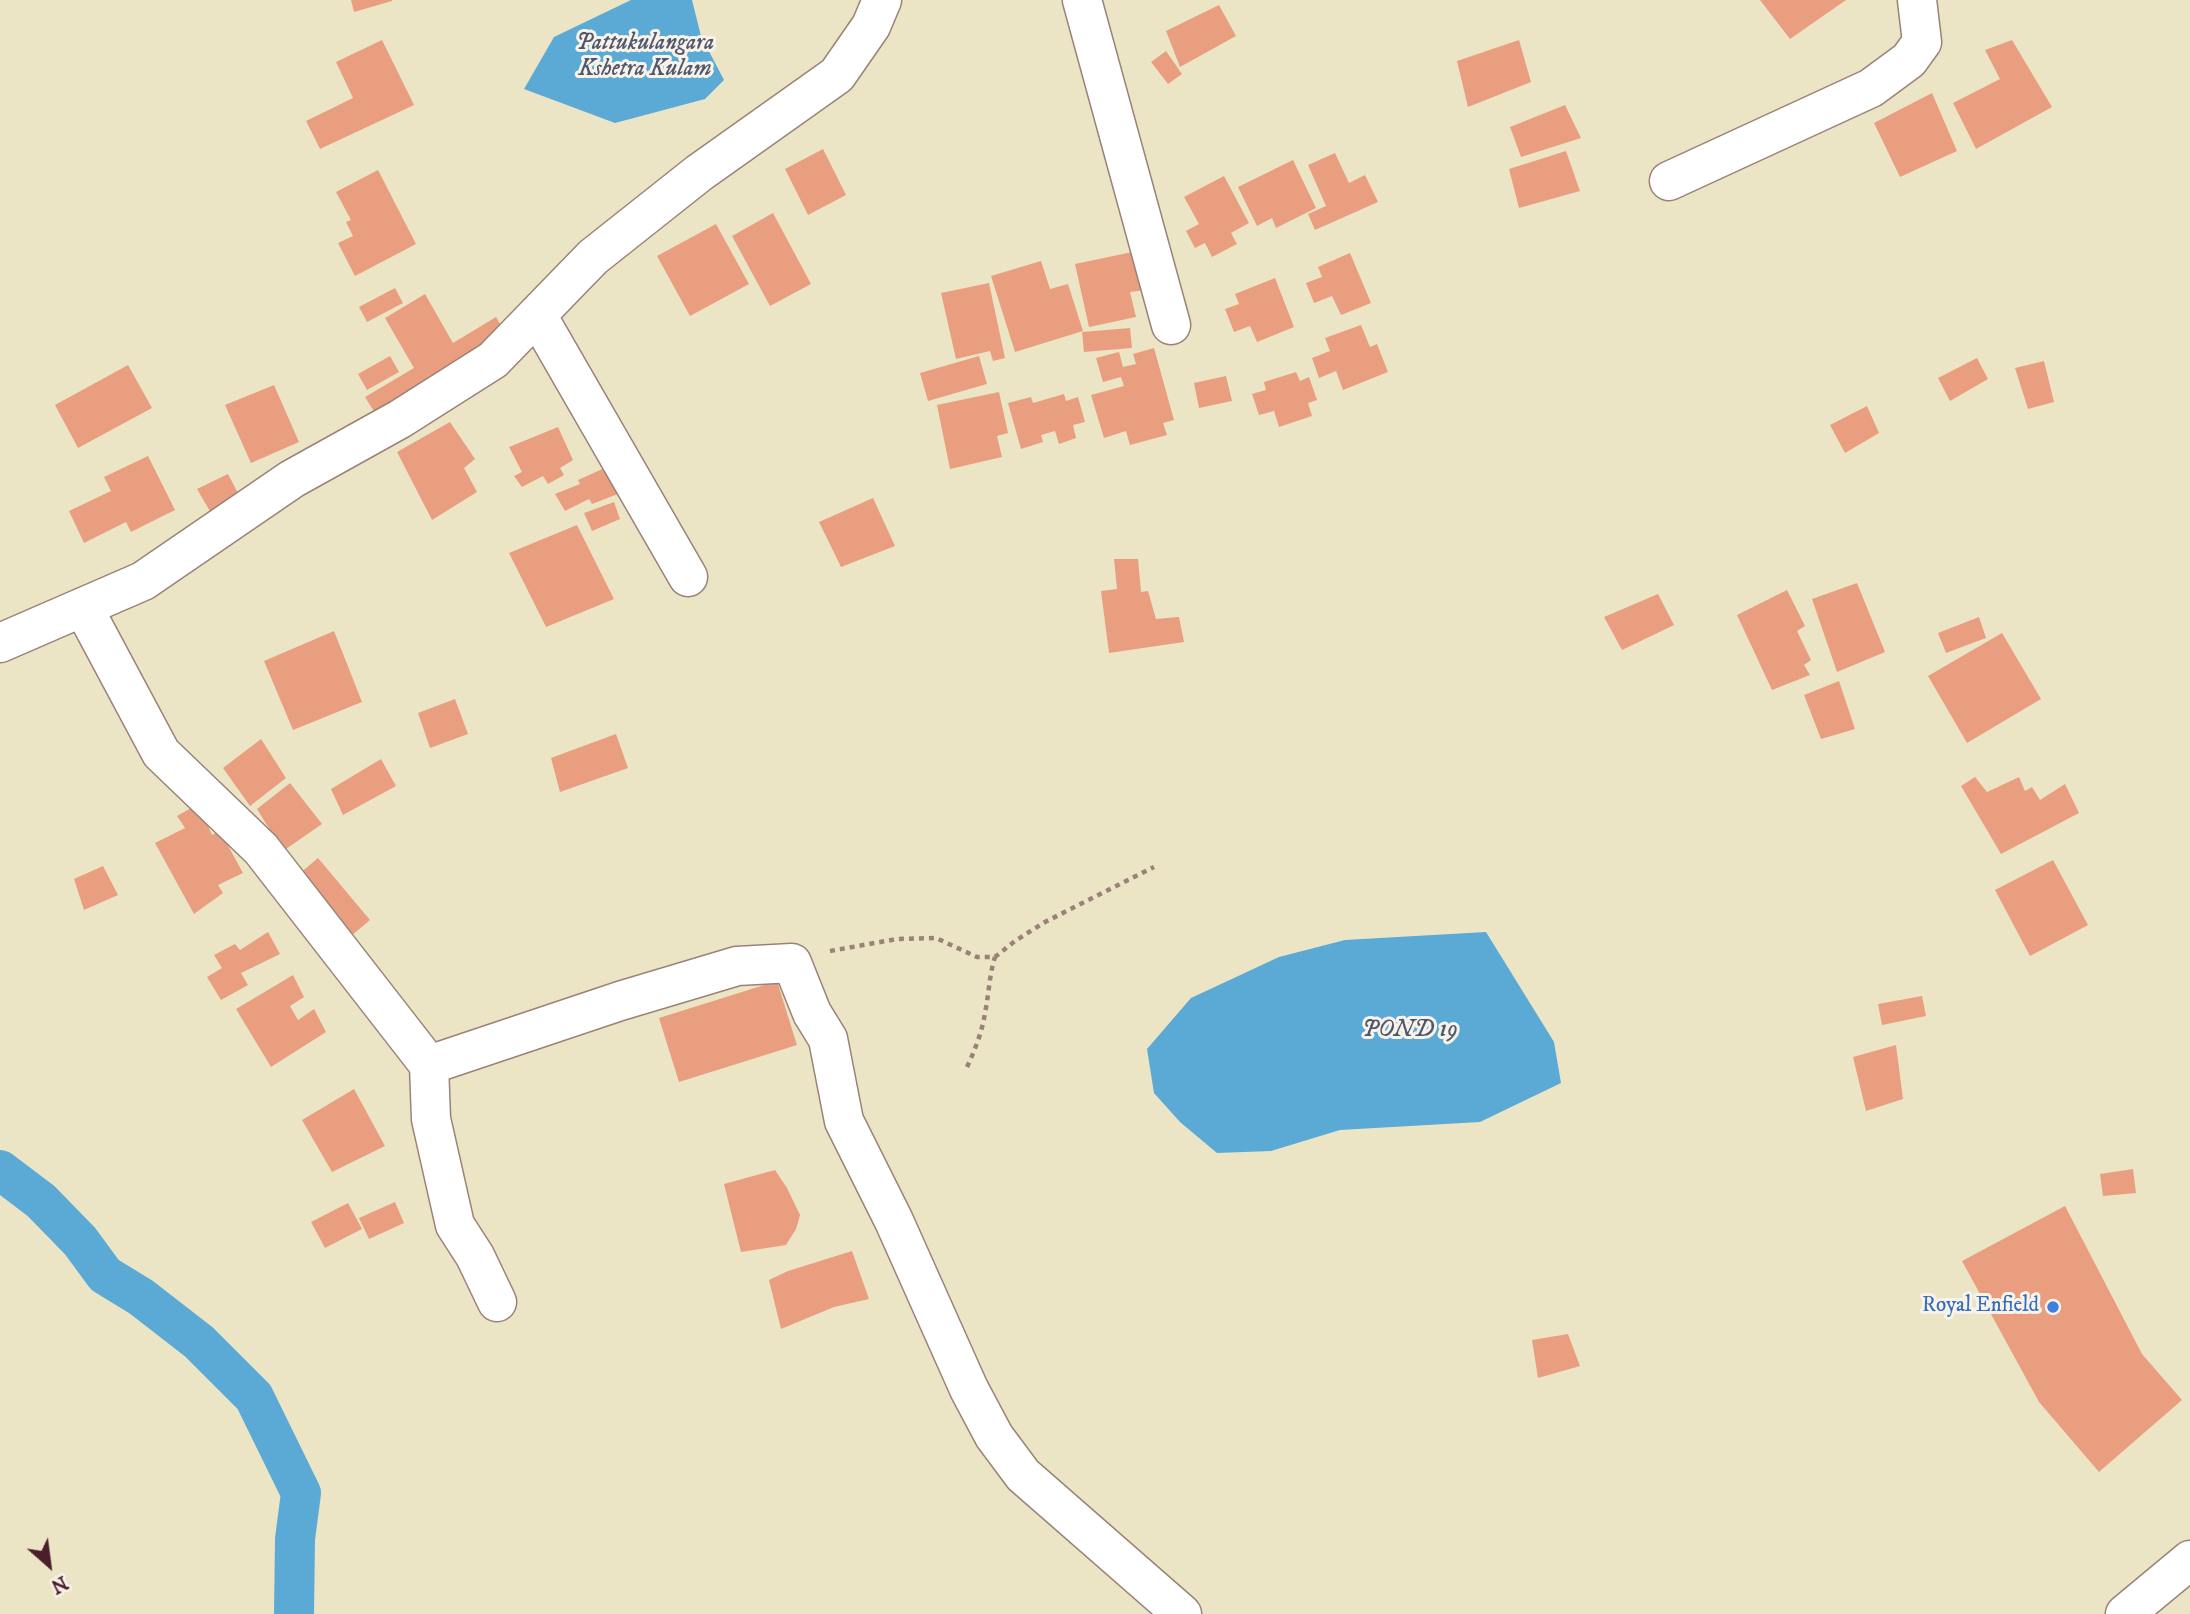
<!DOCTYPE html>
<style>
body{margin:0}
#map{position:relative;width:2190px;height:1614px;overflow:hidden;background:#ebe5c6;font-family:"IM FELL DW Pica",serif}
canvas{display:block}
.north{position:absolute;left:14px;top:1530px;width:70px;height:70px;-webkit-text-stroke:5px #f7f3e8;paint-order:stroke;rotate:152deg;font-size:19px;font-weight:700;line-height:28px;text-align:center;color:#4a1f2b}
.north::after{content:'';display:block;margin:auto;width:24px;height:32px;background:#4a1f2b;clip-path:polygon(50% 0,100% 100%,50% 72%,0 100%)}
</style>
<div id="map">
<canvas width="2190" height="1614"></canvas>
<div class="north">N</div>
</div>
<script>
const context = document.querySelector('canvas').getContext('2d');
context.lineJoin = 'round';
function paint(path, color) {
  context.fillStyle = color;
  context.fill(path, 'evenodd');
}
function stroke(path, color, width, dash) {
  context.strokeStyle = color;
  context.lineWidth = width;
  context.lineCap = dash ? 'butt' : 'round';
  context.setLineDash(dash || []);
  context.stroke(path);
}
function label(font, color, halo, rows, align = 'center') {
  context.font = font + ' "IM FELL DW Pica",serif';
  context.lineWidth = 6;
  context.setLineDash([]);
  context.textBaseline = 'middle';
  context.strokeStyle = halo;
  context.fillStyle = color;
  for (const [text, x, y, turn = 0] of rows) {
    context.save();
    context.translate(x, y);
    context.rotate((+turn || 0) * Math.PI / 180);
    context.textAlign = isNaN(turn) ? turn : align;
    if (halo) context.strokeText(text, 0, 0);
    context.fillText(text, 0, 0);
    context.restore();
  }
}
paint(new Path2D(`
 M 631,0 L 692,0 L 701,36 L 724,80 L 705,99 L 615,123 L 524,89 L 554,37 Z
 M 1486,932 L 1554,1042 L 1561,1083 L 1480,1122 L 1340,1130 L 1271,1151 L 1217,1153 L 1180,1122 L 1154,1093 L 1147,1049 L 1191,998 L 1279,957 L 1345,940 Z`), '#5ba9d5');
stroke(new Path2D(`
 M 0,1170 L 41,1201 L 80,1241 L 105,1275 L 141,1297 L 199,1342 L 254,1397 L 301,1493 L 295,1539 L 294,1614`), '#5ba9d5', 40);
paint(new Path2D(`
 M 351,0 L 392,0 L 392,1 L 354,12 Z
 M 1760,0 L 1846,0 L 1790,39 Z
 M 1219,5 L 1236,36 L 1180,67 L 1166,31 Z
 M 382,40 L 414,105 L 320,149 L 306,121 L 353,98 L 336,62 Z
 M 1519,40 L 1531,82 L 1468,107 L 1457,61 Z
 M 2012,40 L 2052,107 L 1976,149 L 1953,103 L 2000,79 L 1985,50 Z
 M 1166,51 L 1182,74 L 1168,84 L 1151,62 Z
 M 1932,93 L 1957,151 L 1900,177 L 1874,123 Z
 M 1565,105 L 1581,138 L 1521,157 L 1510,127 Z
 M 823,149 L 846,195 L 808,215 L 785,169 Z
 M 1566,151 L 1580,191 L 1519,208 L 1509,169 Z
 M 1335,153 L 1349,183 L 1365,175 L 1378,202 L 1315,230 L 1308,214 L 1326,206 L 1308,165 Z
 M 1293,160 L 1316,208 L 1276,228 L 1272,218 L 1257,226 L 1238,187 Z
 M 378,170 L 416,244 L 355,276 L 338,243 L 353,236 L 346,222 L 351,220 L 336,192 Z
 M 1224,176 L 1249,223 L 1231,233 L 1237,244 L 1212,257 L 1205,243 L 1195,248 L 1186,231 L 1199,224 L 1184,197 Z
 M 773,213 L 811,284 L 770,306 L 732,236 Z
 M 716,224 L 749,284 L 690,316 L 657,256 Z
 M 1137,251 L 1145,290 L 1130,292 L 1136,317 L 1089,327 L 1075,264 Z
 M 1350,253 L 1371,303 L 1341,315 L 1332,296 L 1314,303 L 1306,283 L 1322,277 L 1318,267 Z
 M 1041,261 L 1050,289 L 1068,284 L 1083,331 L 1015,352 L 991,276 Z
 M 1275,278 L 1294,327 L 1257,342 L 1250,326 L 1234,332 L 1225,309 L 1239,304 L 1235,294 Z
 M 989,283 L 1005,358 L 993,361 L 990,351 L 956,359 L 941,293 Z
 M 395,288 L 403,303 L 367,322 L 359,307 Z
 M 425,294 L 453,343 L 496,317 L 510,341 L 378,418 L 365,397 L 414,368 L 385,318 Z
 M 1361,325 L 1370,347 L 1377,344 L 1388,372 L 1343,390 L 1336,371 L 1319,378 L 1312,358 L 1330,351 L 1325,338 Z
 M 1130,328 L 1132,348 L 1084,352 L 1082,332 Z
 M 1154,348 L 1174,420 L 1163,423 L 1167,435 L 1130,445 L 1126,431 L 1104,438 L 1091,395 L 1124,386 L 1121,377 L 1103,382 L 1096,358 L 1119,352 L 1123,367 L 1136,364 L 1133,354 Z
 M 390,356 L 399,372 L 367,390 L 358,374 Z
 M 979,356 L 987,384 L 928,401 L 920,373 Z
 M 1977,358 L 1988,379 L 1950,401 L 1938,378 Z
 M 2044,361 L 2054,402 L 2028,409 L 2015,368 Z
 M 128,365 L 152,408 L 78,448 L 55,405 Z
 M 1296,372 L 1300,381 L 1309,377 L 1317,400 L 1308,403 L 1312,416 L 1279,427 L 1274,411 L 1259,415 L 1252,394 L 1266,390 L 1264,382 Z
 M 1226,376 L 1232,401 L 1199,408 L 1194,383 Z
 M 274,385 L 299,442 L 251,463 L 225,405 Z
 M 999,392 L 1008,433 L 997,436 L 1002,457 L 950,469 L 937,405 Z
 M 1064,394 L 1066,401 L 1078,397 L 1085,422 L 1073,425 L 1076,438 L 1059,444 L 1055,431 L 1041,435 L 1043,442 L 1021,449 L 1008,403 L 1031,397 L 1033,403 Z
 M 1867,406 L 1879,433 L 1845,453 L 1830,425 Z
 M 450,422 L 475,459 L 464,468 L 477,492 L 432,520 L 397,452 Z
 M 558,427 L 573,460 L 560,468 L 564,475 L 548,484 L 543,476 L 522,487 L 514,476 L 522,472 L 509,447 Z
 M 148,456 L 175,510 L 131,532 L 126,522 L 84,543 L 69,511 L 111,491 L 104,477 Z
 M 609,466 L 623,492 L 592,504 L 589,499 L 565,511 L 555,494 L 580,484 L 578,480 Z
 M 228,474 L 241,499 L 211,513 L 197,489 Z
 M 873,498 L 895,546 L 841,567 L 819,522 Z
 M 614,502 L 620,519 L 592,531 L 584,513 Z
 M 577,525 L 614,599 L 546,627 L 509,553 Z
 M 1114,559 L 1138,559 L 1141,592 L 1148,591 L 1156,619 L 1179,617 L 1184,642 L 1109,653 L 1101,591 L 1117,589 Z
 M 1857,583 L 1885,652 L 1837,672 L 1812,599 Z
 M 1787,590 L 1805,626 L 1797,631 L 1811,660 L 1804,665 L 1810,675 L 1772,690 L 1737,615 Z
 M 1658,594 L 1674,625 L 1622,650 L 1604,617 Z
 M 1979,617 L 1986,638 L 1946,653 L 1938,633 Z
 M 334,631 L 362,702 L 293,730 L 264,661 Z
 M 2002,633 L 2041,699 L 1967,743 L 1928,676 Z
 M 1839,681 L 1855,729 L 1821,739 L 1804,695 Z
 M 455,699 L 468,734 L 430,748 L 418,713 Z
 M 616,734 L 628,768 L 560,792 L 551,758 Z
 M 261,739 L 286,778 L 250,806 L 223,768 Z
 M 381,759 L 396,786 L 343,815 L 331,789 Z
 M 1975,777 L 1987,792 L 2019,777 L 2025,791 L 2032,787 L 2040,800 L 2065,784 L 2079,813 L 2001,854 L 1961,786 Z
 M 290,783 L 322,824 L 283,851 L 257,809 Z
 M 198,804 L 212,835 L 220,831 L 243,873 L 218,885 L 223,893 L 194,914 L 155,843 L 185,828 L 177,816 Z
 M 318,858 L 370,920 L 345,941 L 293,879 Z
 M 2053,860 L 2088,925 L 2030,956 L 1995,890 Z
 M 103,866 L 118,895 L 84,910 L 74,879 Z
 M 268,932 L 280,954 L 241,973 L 248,985 L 221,1000 L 207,977 L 222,968 L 214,955 L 235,944 L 240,950 Z
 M 293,975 L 304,997 L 290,1006 L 298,1020 L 314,1009 L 326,1032 L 271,1067 L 236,1009 Z
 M 777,981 L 797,1045 L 679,1082 L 659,1018 Z
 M 1922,996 L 1926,1016 L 1882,1025 L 1878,1004 Z
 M 1896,1045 L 1903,1099 L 1866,1111 L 1853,1057 Z
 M 354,1089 L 385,1146 L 332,1172 L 302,1120 Z
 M 2133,1169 L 2136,1193 L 2103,1196 L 2100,1174 Z
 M 775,1170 L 787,1188 L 800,1215 L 796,1229 L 786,1245 L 741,1252 L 724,1184 Z
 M 395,1202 L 404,1223 L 369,1239 L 359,1218 Z
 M 348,1203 L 362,1229 L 325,1248 L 311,1222 Z
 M 2065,1206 L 2142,1354 L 2182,1400 L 2099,1472 L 2039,1402 L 1962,1261 Z
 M 852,1251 L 869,1299 L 834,1307 L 781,1329 L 769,1280 L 788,1271 Z
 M 1568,1334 L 1580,1366 L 1538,1378 L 1532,1340 Z`), '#e99e80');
const minor = new Path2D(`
 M 1082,0 L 1171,325
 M 1669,181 L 1871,88 L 1909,60 L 1922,42 L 1917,0
 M 537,315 L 688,577
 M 83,607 L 161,753 L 261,849 L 429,1065
 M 0,643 L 143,581 L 292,479 L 400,419 L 493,360 L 593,257 L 699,173 L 837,75 L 871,26 L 882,0
 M 497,1302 L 475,1256 L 455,1225 L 431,1119 L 429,1065 L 620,1001 L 737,966 L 792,963 L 812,1013 L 828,1039 L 844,1121 L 894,1221 L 969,1389 L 994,1436 L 1023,1475 L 1182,1614`);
const highway = new Path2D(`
 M 2125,1614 L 2190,1560`);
stroke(minor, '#9a8278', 41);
stroke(highway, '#9a8278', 41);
stroke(new Path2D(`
 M 830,951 L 897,939 L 936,938 L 977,957 L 995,957 L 1015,941 L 1045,922 L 1154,867
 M 967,1067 C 975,1050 982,1032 985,1013 C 989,994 989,976 995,957`), '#9a8278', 4.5, [5, 5]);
stroke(minor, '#fff', 38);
stroke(highway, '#fff', 38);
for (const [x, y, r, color] of [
 [2053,1307,7,"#3f7fe0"]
]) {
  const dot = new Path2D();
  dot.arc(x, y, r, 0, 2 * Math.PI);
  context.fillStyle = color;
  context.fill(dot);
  stroke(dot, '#f7f3e8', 2.5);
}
label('21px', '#366cbe', '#f7f3e8', [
 ["Royal Enfield",2039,1307]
], 'right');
label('italic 23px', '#51566f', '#f7f3e8', [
 ["Pattukulangara",645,44],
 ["Kshetra Kulam",645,70],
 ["POND 19",1410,1031]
]);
</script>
